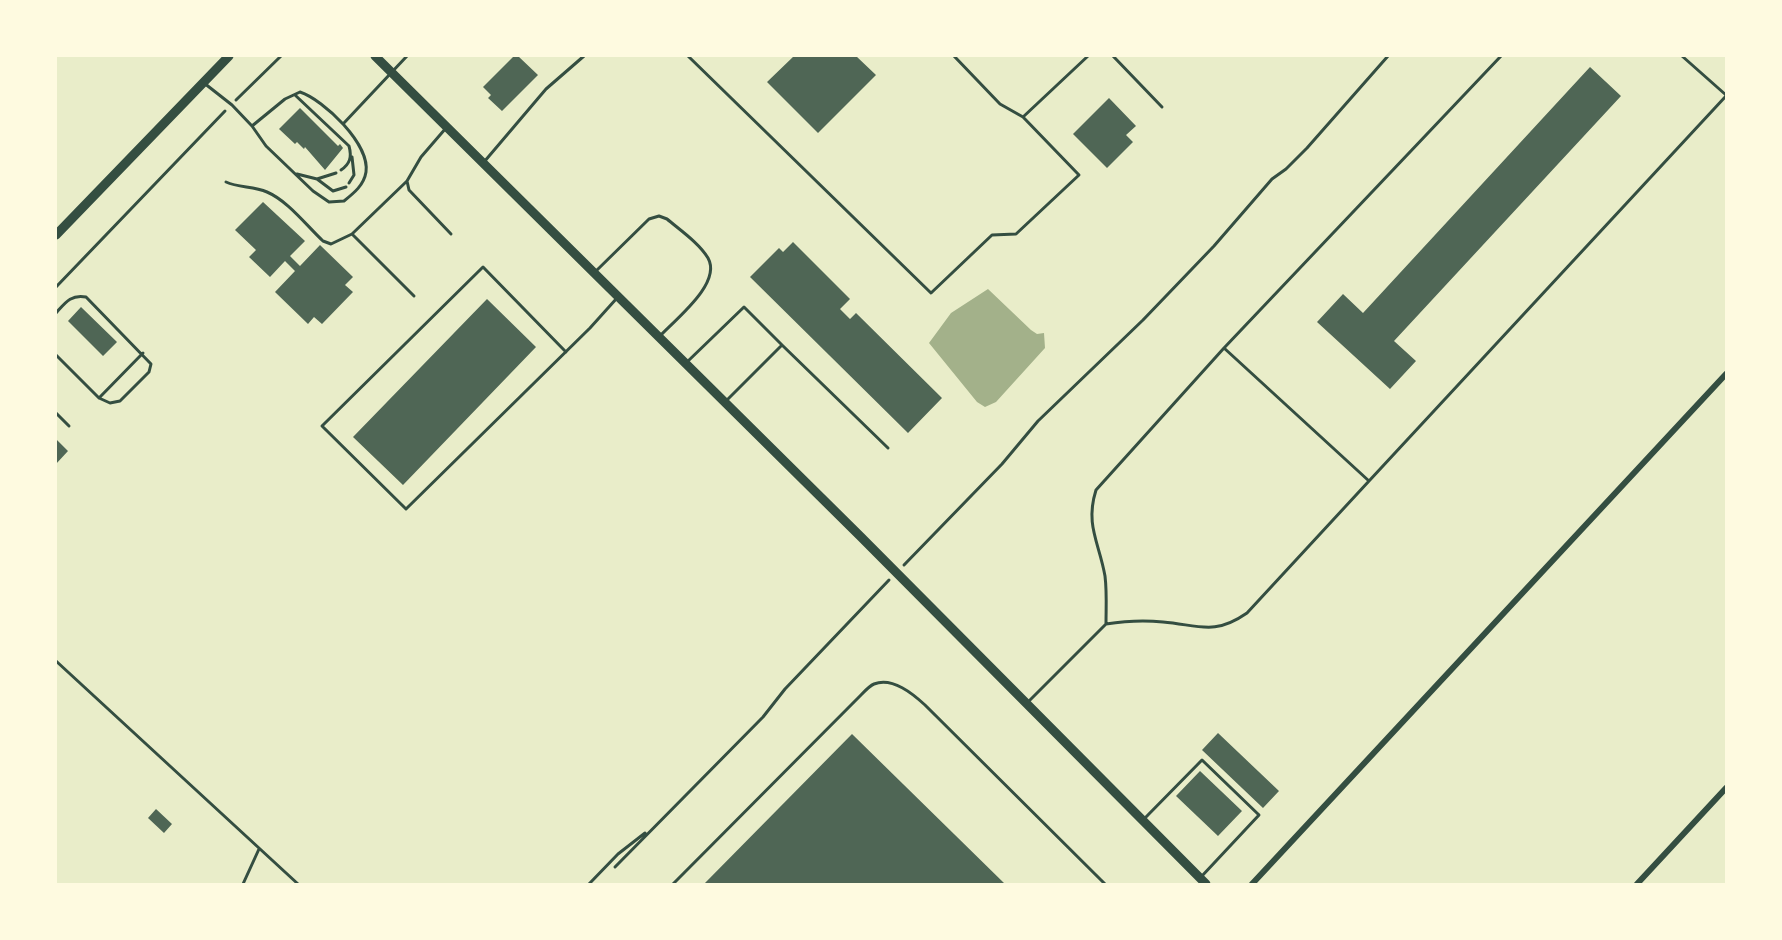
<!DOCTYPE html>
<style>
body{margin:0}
#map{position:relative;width:1782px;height:940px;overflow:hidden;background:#e9edc9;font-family:"Nunito Sans",sans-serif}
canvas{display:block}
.frame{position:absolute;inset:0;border:57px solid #fefae0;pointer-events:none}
</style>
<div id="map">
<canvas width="1782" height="940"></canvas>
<div class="frame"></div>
</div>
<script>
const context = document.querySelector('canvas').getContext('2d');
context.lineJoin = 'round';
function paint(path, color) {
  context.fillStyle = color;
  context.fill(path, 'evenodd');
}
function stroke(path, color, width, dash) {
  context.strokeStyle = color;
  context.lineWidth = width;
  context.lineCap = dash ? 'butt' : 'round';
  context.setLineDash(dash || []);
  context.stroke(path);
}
paint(new Path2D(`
 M 988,289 L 1031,330 L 1037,334 L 1044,333 L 1045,348 L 996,402 L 985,407 L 977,402 L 929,343 L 951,313 Z`), '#a3b18a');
paint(new Path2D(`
 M 514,56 L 518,56 L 538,75 L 502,111 L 488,98 L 491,95 L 483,87 Z
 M 794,56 L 856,56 L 876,75 L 818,133 L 767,82 Z
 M 1590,67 L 1621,96 L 1394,341 L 1416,361 L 1390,389 L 1317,322 L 1343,294 L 1363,313 Z
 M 1109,98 L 1136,126 L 1126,135 L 1133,142 L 1107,168 L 1073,134 Z
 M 300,108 L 338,146 L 340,144 L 343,148 L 325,170 L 305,147 L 304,149 L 297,142 L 295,144 L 279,129 Z
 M 263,202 L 305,241 L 290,256 L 300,266 L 320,245 L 353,277 L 345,285 L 353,292 L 322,324 L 314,317 L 308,324 L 275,292 L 295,271 L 285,261 L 270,277 L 249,257 L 256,250 L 235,230 Z
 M 793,242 L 850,299 L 840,309 L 850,319 L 856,313 L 942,398 L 908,433 L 750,277 L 779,248 L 783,252 Z
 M 487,299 L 536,347 L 403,485 L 353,437 Z
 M 81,307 L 117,342 L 103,356 L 68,321 Z
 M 56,439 L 68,451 L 56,464 Z
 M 1218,733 L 1279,791 L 1263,808 L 1202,750 Z
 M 852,734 L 1005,884 L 704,884 Z
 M 1200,771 L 1242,811 L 1218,836 L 1176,796 Z
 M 156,809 L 172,824 L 164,833 L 148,818 Z`), '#4f6655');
stroke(new Path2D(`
 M 236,100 L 281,56
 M 56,287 L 225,111
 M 904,565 L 1002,464 L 1038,421 L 1143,320 L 1214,246 L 1272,179 L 1286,169 L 1307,148 L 1388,56
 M 615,867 L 763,717 L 785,689 L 889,580
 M 589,884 L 618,854 L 645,833`), '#344e41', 3);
stroke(new Path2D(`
 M 688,56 L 931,293 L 992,235 L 1016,234 L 1079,175 L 1023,117 L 1088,56
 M 954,56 L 1000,104 L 1023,117
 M 1113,56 L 1162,107
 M 1682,56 L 1726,95
 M 204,83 L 232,105 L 252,126 L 266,146 L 313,191 L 329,202 L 344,201 C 354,193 364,185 366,172 C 370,144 324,100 300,92 L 285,99 L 252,126
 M 295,95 L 349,146 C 352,157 350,164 341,170
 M 343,124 L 407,56
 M 446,128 L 421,157 L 407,181 L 409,190 L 451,234
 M 484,162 L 546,89 L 584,56
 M 297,174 L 317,179 L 336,173
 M 317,179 L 333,191 L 346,187
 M 226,182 C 239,188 253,186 267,192 C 288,201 306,225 323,241 L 331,244 L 352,234 L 407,181
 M 349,183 L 354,175 L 352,157
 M 352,234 L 414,296
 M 596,271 L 649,219 L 659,216 L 667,219 C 680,230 699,243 708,258 C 722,283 677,318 660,336
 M 56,313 C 65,303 71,294 86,297 L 151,364 L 149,372 L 120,401 L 110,403 L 99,398 L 56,355
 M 782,345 L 888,448
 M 1224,348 L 1501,56
 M 566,352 L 483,267 L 322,426 L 406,509 L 590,328 L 617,298
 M 687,362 L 744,307 L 782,345 L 726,401
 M 99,398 L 143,353
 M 56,413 L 69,426
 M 1369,481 L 1726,96
 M 56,661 L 298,884
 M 1027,703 L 1106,624 C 1106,608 1107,592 1105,576 C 1099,542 1085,525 1096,490 L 1224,348 L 1369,481 L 1247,613 C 1214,636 1199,625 1163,622 C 1144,620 1125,621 1106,624
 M 1145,818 L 1202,760 L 1259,815 L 1201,877
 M 243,884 L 259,849
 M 673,884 L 859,697 C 863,693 869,686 874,684 C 893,677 913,694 925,705 L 1105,884`), '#344e41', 3);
stroke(new Path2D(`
 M 1252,884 L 1726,374
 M 1637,884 L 1726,788`), '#344e41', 6);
stroke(new Path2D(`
 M 375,56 L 861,537 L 1206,884
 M 56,235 L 229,56`), '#344e41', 9);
</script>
